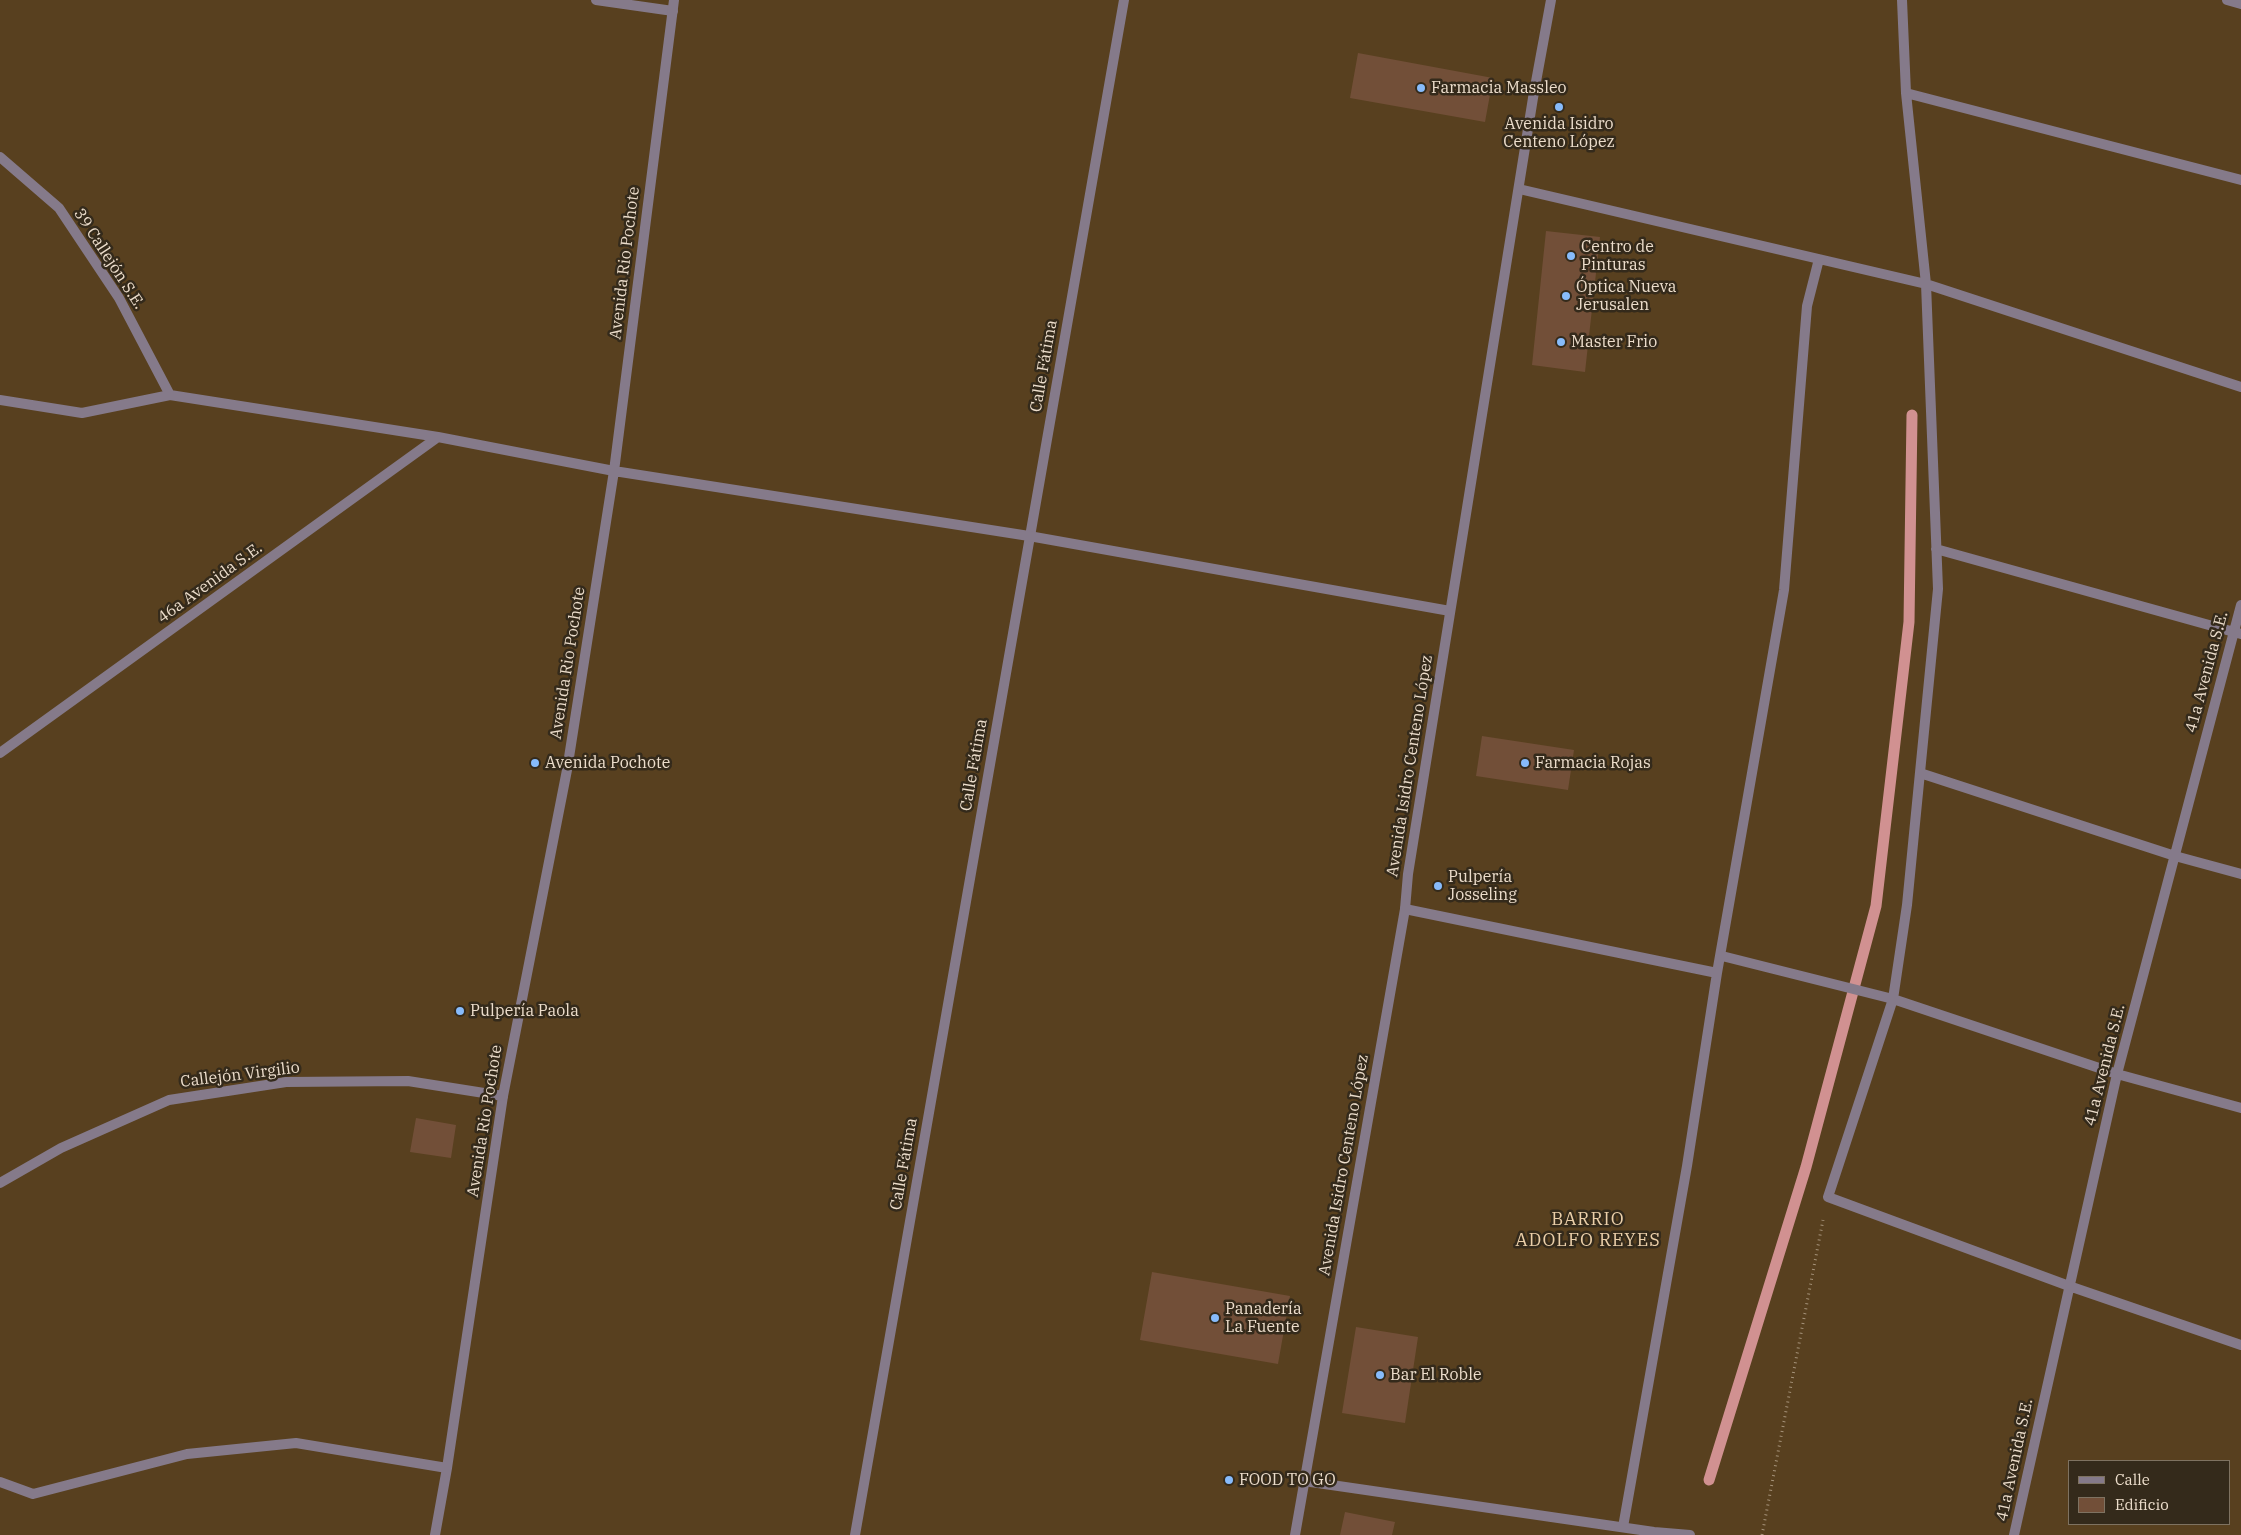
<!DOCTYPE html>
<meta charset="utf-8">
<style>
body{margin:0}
#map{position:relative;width:2241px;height:1535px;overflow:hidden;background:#58401f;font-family:"IBM Plex Serif",serif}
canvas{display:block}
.legend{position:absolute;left:2068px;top:1460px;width:162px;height:65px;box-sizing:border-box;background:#342a1b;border:1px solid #7e7261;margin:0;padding:6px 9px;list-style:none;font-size:15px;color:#ecddcb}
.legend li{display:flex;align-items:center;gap:10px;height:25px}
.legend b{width:25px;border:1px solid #7e7261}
</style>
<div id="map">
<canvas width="2241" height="1535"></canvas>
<ul class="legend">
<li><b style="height:6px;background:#857a8a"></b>Calle</li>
<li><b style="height:14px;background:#724f38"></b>Edificio</li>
</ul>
</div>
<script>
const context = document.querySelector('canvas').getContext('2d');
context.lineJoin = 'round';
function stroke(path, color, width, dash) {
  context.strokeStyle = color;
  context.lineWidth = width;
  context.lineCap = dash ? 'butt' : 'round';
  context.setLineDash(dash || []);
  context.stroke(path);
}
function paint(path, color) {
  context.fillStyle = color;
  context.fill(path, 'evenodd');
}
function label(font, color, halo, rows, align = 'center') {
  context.font = font + ' "IBM Plex Serif",serif';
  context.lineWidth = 5;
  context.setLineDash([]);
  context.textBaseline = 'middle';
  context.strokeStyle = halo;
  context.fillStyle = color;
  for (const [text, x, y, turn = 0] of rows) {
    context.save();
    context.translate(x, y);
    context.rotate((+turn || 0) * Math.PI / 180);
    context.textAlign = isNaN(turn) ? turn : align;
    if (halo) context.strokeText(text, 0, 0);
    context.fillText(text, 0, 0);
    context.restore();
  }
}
stroke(new Path2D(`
 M 1709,1480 L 1806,1167 L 1876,906 L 1909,622 L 1912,415`), '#d19191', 11);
paint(new Path2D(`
 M 1358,53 L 1493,78 L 1485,122 L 1350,98 Z
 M 1546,231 L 1600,237 L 1585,372 L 1532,365 Z
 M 1482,736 L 1574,750 L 1568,790 L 1476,776 Z
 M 416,1118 L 456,1125 L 451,1158 L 410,1152 Z
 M 1152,1272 L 1290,1296 L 1278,1364 L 1140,1340 Z
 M 1356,1327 L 1418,1337 L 1405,1423 L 1342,1413 Z
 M 1345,1512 L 1395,1522 L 1392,1535 L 1340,1535 Z`), '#724f38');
stroke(new Path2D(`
 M 1762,1535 L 1823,1220`), '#a59279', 3, [1, 4]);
stroke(new Path2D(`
 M 596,0 L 673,11
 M 1902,0 L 1906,93 L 1926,284 L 1938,589 L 1907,905 L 1893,999 L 1828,1197 L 2069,1286 L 2241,1345
 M 2227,0 L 2241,4
 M 1906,93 L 2241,180
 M 0,157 L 59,208 L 119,298 L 170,395
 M 1519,189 L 1926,284 L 2241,387
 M 0,400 L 82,413 L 170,395 L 438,437 L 614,471
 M 1936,549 L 2241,634
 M 0,753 L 438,437
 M 1920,773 L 2175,856 L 2241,874
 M 1405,909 L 1717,973
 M 1722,956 L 1893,999 L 2117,1074 L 2241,1108
 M 1304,1481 L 1654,1532 L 1690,1535
 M 0,1482 L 33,1494 L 187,1454 L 296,1443 L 447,1468
 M 1623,1527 L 1687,1166 L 1717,973 L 1784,590 L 1807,306 L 1819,259
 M 435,1535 L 447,1468 L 503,1096
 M 855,1535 L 1124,0
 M 2014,1535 L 2117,1074 L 2241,605`), '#857a8a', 10);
stroke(new Path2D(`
 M 614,471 L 1029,536 L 1450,611
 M 0,1183 L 61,1148 L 169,1100 L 286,1082 L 408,1081 L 503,1096 L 567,770 L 614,471 L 674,0
 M 1295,1535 L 1405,909 L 1408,874 L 1533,98 L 1551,0`), '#857a8a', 10);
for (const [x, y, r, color] of [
 [1421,88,5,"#87bbfb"],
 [1559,107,5,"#87bbfb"],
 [1571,256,5,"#87bbfb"],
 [1566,296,5,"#87bbfb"],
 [1561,342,5,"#87bbfb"],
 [535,763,5,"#87bbfb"],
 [1525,763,5,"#87bbfb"],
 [1438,886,5,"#87bbfb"],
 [460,1011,5,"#87bbfb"],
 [1215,1318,5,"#87bbfb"],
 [1380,1375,5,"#87bbfb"],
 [1229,1480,5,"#87bbfb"]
]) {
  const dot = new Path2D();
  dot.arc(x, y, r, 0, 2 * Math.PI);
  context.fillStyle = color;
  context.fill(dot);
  stroke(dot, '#342a1b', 2);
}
label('16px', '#ecddcb', '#342a1b', [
 ["Farmacia Massleo",1431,88],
 ["Avenida Isidro",1559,124,"center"],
 ["Centeno López",1559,142,"center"],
 ["Centro de",1581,247],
 ["Pinturas",1581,265],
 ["Óptica Nueva",1576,287],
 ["Jerusalen",1576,305],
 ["Master Frio",1571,342],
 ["Avenida Pochote",545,763],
 ["Farmacia Rojas",1535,763],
 ["Pulpería",1448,877],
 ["Josseling",1448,895],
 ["Pulpería Paola",470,1011],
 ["Panadería",1225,1309],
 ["La Fuente",1225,1327],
 ["Bar El Roble",1390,1375],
 ["FOOD TO GO",1239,1480]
], 'left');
label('16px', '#ecddcb', '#342a1b', [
 ["39 Callejón S.E.",109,259,57],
 ["Avenida Rio Pochote",625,263,-83],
 ["Calle Fátima",1044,366,-80],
 ["46a Avenida S.E.",210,583,-36],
 ["Avenida Rio Pochote",568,663,-81],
 ["41a Avenida S.E.",2207,672,-75],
 ["Calle Fátima",974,765,-80],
 ["Avenida Isidro Centeno López",1410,766,-81],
 ["41a Avenida S.E.",2105,1065,-76],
 ["Callejón Virgilio",240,1075,-7],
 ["Avenida Rio Pochote",485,1121,-81],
 ["Calle Fátima",904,1164,-80],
 ["Avenida Isidro Centeno López",1344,1165,-80],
 ["41a Avenida S.E.",2015,1460,-78]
]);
context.letterSpacing = '1px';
label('18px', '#ebcfa9', '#342a1b', [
 ["BARRIO",1588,1220],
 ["ADOLFO REYES",1588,1241]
]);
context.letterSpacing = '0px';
</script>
